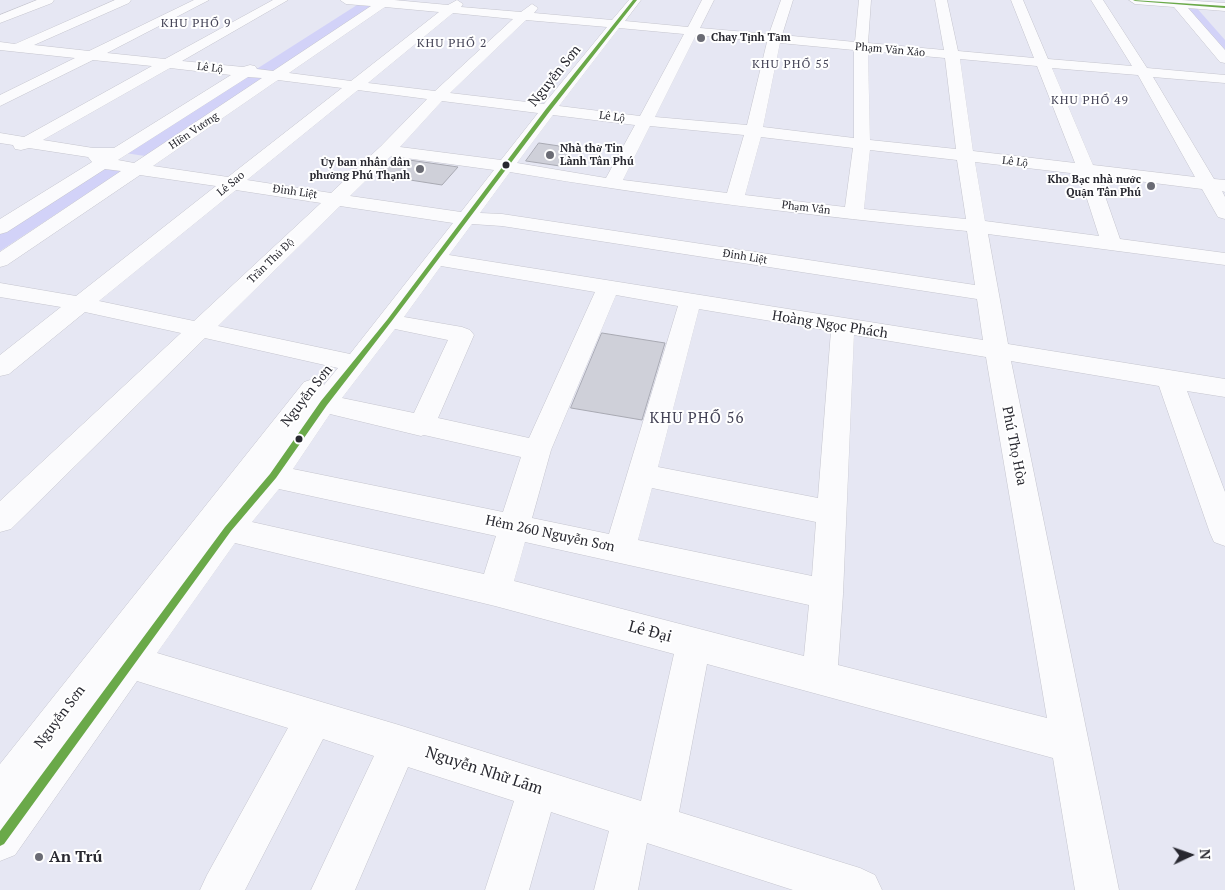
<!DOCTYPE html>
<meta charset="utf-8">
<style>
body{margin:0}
#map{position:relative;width:1225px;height:890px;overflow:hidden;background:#e6e7f3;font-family:"PT Serif",serif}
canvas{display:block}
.north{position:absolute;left:1165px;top:830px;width:50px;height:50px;-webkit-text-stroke:4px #fff;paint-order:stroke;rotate:87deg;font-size:14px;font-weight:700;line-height:20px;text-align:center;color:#282830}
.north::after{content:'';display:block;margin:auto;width:18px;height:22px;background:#282830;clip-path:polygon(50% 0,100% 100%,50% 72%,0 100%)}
</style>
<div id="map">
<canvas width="1225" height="890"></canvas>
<div class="north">N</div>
</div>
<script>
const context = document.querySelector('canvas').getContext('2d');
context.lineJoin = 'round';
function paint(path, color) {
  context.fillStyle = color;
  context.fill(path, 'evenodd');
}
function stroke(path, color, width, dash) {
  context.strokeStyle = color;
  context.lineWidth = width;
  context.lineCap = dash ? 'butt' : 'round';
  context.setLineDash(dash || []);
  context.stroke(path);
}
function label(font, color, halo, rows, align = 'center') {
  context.font = font + ' "PT Serif",serif';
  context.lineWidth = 4;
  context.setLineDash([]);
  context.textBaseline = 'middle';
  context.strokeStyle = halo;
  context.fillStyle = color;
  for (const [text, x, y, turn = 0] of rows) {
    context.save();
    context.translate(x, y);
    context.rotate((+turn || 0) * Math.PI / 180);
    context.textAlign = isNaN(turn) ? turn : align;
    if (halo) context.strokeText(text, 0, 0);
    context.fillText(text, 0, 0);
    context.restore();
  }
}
paint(new Path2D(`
 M 357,5 L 372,6 L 273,72 L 255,70 Z
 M 1186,6 L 1195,6 L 1225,40 L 1225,52 Z
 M 247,75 L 264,77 L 145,156 L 125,153 Z
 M 102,167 L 123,170 L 0,251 L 0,232 Z`), '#d2d2f8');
const building = new Path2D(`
 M 539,143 L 573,148 L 560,166 L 526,161 Z
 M 395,158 L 458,167 L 442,185 L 378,175 Z
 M 602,333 L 665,343 L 642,420 L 571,408 Z`);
paint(building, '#cfd0d9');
stroke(building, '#a8a9b2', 1);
const minor = new Path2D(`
 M 37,0 L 54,0 L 52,3 L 0,23 L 0,15 Z
 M 115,0 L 131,0 L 129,3 L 34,45 L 89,51 L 194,0 L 209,0 L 107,53 L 165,59 L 273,0 L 288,0 L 182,61 L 243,67 L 250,65 L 255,66 L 257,69 L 273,71 L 371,6 L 346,4 L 340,0 L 394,0 L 448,5 L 457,0 L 463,4 L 461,7 L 521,12 L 532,4 L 538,8 L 534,13 L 612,20 L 629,0 L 641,0 L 625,21 L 688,27 L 702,0 L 714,0 L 700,28 L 769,34 L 781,0 L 793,0 L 782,35 L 855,42 L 859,0 L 871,0 L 868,43 L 944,50 L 935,0 L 947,0 L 958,51 L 1034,58 L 1011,0 L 1023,0 L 1048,59 L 1132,66 L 1091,0 L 1103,0 L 1147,68 L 1225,75 L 1225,83 L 1153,77 L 1214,179 L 1225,180 L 1225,192 L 1222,191 L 1225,197 L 1225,219 L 1218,217 L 1202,189 L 1098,176 L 1120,239 L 1225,253 L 1225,265 L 988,234 L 1008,344 L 1225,379 L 1225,397 L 1187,391 L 1225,492 L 1225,546 L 1214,542 L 1210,533 L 1159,386 L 1011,361 L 1119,890 L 1075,890 L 1053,758 L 707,664 L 679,812 L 860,868 L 875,875 L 882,890 L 793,890 L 647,843 L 638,890 L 594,890 L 609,831 L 551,812 L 529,890 L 485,890 L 514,801 L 408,767 L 355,890 L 311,890 L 374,756 L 323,739 L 245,890 L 200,890 L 207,875 L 288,728 L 137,681 L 15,855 L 0,861 L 0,764 L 304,382 L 313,379 L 322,382 L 324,385 L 338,368 L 205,338 L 11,529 L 0,532 L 0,501 L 181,333 L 85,312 L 9,374 L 0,376 L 0,355 L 61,307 L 0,297 L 0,283 L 76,296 L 216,186 L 140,175 L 7,265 L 0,267 L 0,252 L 121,171 L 105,169 L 7,232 L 0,234 L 0,219 L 92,162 L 88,157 L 29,148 L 21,150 L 15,149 L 13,145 L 0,143 L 0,133 L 24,137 L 152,66 L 93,60 L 0,106 L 0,95 L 75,58 L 0,50 L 0,42 L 15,44 ZM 385,7 L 439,12 L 351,81 L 289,73 ZM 453,13 L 513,19 L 435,91 L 368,83 ZM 526,20 L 607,27 L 544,104 L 450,93 ZM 619,28 L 684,34 L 640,116 L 559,106 ZM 696,35 L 767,42 L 747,125 L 655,117 ZM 780,43 L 854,50 L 854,138 L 763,127 ZM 868,51 L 945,58 L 956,149 L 870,140 ZM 960,59 L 1037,66 L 1075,163 L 973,151 ZM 170,68 L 231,75 L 114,148 L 93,148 L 43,140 ZM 1052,68 L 1138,75 L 1195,177 L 1093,165 ZM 248,77 L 262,78 L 134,163 L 118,160 ZM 278,80 L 342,88 L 228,177 L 153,166 ZM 358,90 L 427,99 L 381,146 L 331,193 L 247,180 ZM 442,101 L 538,113 L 501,160 L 400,147 ZM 553,115 L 635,125 L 606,178 L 517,163 ZM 650,126 L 744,135 L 727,193 L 623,180 ZM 761,137 L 853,148 L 845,207 L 745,195 ZM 870,150 L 957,160 L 966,219 L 864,209 ZM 391,156 L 494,170 L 461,212 L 350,196 ZM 975,162 L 1079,174 L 1099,236 L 985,221 ZM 510,172 C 662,198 814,216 967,231 L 975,285 L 502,214 L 480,213 ZM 236,190 L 321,203 L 194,321 L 99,301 ZM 340,206 L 453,223 L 350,354 L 218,326 ZM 472,224 L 502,226 L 977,299 L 983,340 L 449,255 ZM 441,266 L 595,292 L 529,438 L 438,418 L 474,335 L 470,330 L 462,327 L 404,317 ZM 616,295 L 678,306 L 609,534 L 532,518 L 551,450 ZM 699,309 L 831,331 L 818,498 L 658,467 ZM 395,329 L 448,340 L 414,413 L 342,398 ZM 854,335 L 986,357 L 1047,718 L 838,665 L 843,594 ZM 330,414 L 421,436 L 424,435 L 521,457 L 503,512 L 293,469 ZM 652,488 L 816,522 L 812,576 L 638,540 ZM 279,489 L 496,536 L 484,574 L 252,522 ZM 525,542 L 809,605 L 804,656 L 514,581 ZM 235,543 L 495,606 L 674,654 L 641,801 L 399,725 L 157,653 Z
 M 1129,0 L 1181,0 L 1225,3 L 1225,11 L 1188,8 L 1225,50 L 1225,63 L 1220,62 L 1174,7 L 1135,4 Z`);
stroke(minor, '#c5c5ce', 1);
paint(minor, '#fbfbfd');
paint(new Path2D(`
 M 633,0 L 637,0 L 550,111 L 391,322 L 327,405 L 276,478 L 231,531 L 4,844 L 0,846 L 0,831 L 225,527 L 270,474 L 321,401 L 387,320 L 546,109 Z
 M 1133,0 L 1225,6 L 1225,8 L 1135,1 Z`), '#6aa949');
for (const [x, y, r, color] of [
 [701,38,5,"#6a6b74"],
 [550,155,5,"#6a6b74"],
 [506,165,4.5,"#282830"],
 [420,169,5,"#6a6b74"],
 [1151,186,5,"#6a6b74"],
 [299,439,4.5,"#282830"],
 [39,857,5,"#6a6b74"]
]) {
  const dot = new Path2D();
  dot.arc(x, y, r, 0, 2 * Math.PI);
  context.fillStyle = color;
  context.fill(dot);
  stroke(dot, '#fff', 2);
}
label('bold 11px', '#282830', '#fff', [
 ["Chay Tịnh Tầm",711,38],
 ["Nhà thờ Tin",560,149],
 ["Lành Tân Phú",560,162],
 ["Ủy ban nhân dân",410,163,"right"],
 ["phường Phú Thạnh",410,176,"right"],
 ["Kho Bạc nhà nước",1141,180,"right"],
 ["Quận Tân Phú",1141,193,"right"]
], 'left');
label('11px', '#282830', '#fff', [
 ["Phạm Văn Xảo",890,50,5],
 ["Lê Lộ",210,68,6],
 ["Lê Lộ",612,117,7],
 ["Hiền Vương",194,131,-34],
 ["Lê Lộ",1015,162,6],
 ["Lê Sao",231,184,-40],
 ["Đinh Liệt",295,192,8],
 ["Phạm Vấn",806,208,7],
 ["Đinh Liệt",745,257,9],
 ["Trần Thủ Độ",271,261,-44]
]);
context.letterSpacing = '1px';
label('12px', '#444356', '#fff', [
 ["KHU PHỐ 9",196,24],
 ["KHU PHỐ 2",452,44],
 ["KHU PHỐ 55",791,65],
 ["KHU PHỐ 49",1090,101]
]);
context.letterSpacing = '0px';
label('14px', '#282830', '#fff', [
 ["Nguyễn Sơn",555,76,-51],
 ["Hoàng Ngọc Phách",830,325,9],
 ["Nguyễn Sơn",307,396,-52],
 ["Phú Thọ Hòa",1014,446,79],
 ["Hẻm 260 Nguyễn Sơn",550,534,12],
 ["Nguyễn Sơn",60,717,-53]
]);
context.letterSpacing = '1px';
label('15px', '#444356', '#fff', [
 ["KHU PHỐ 56",697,419]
]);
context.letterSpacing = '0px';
label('16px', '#282830', '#fff', [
 ["Lê Đại",650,632,15],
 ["Nguyễn Nhữ Lãm",484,771,18]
]);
label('bold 16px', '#282830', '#fff', [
 ["An Trú",49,857]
], 'left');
</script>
